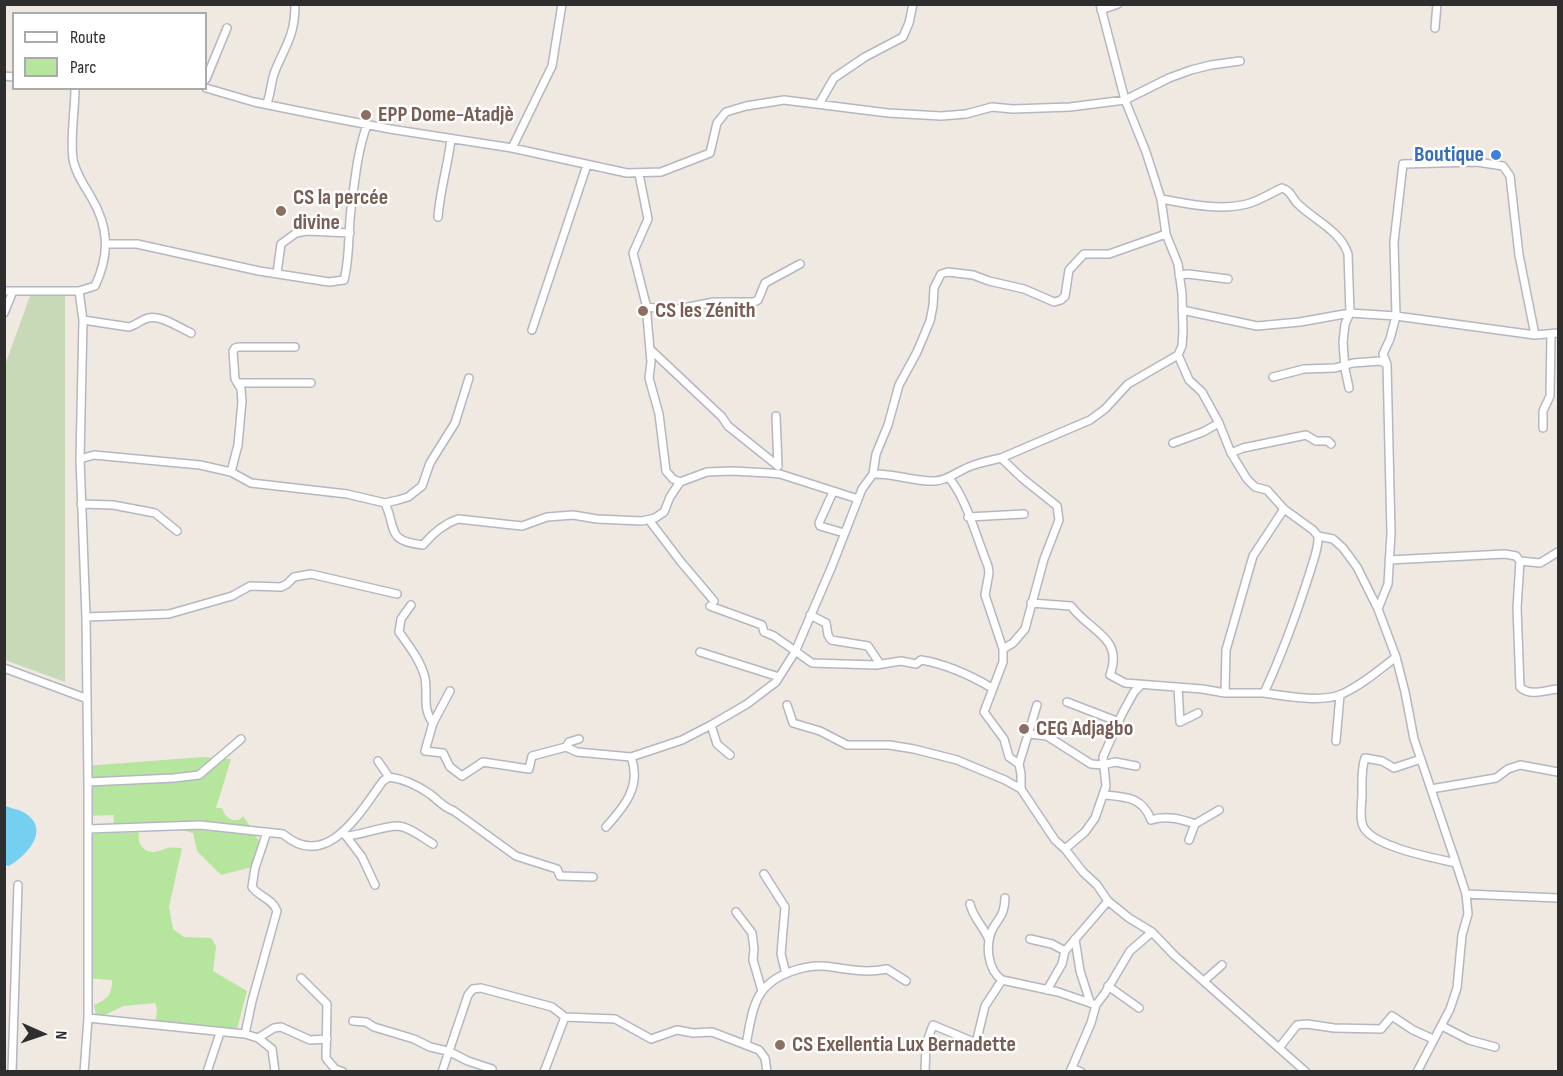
<!DOCTYPE html>
<meta charset="utf-8">
<style>
body{margin:0}
#map{position:relative;width:1563px;height:1076px;overflow:hidden;background:#efe9e1;font-family:"Sofia Sans Condensed",sans-serif}
canvas{display:block}
.frame{position:absolute;inset:0;border:6px solid #2e2e2e;pointer-events:none}
.legend{position:absolute;left:12px;top:12px;width:195px;height:78px;box-sizing:border-box;background:#fff;border:2px solid #ababab;margin:0;padding:8px 10px;list-style:none;font-size:18px;color:#2e2e2e}
.legend li{display:flex;align-items:center;gap:12px;height:30px}
.legend b{width:30px;border:2px solid #ababab}
.north{position:absolute;left:12px;top:1004px;width:60px;height:60px;-webkit-text-stroke:4px #fff;paint-order:stroke;rotate:93deg;font-size:16px;font-weight:700;line-height:24px;text-align:center;color:#2e2e2e}
.north::after{content:'';display:block;margin:auto;width:21px;height:27px;background:#2e2e2e;clip-path:polygon(50% 0,100% 100%,50% 72%,0 100%)}
</style>
<div id="map">
<canvas width="1563" height="1076"></canvas>
<div class="frame"></div>
<ul class="legend">
<li><b style="height:8px;background:#fff"></b>Route</li>
<li><b style="height:16px;background:#b6e59e"></b>Parc</li>
</ul>
<div class="north">N</div>
</div>
<script>
const context = document.querySelector('canvas').getContext('2d');
context.lineJoin = 'round';
function paint(path, color) {
  context.fillStyle = color;
  context.fill(path, 'evenodd');
}
function stroke(path, color, width, dash) {
  context.strokeStyle = color;
  context.lineWidth = width;
  context.lineCap = dash ? 'butt' : 'round';
  context.setLineDash(dash || []);
  context.stroke(path);
}
function label(font, color, halo, rows, align = 'center') {
  context.font = font + ' "Sofia Sans Condensed",sans-serif';
  context.lineWidth = 5;
  context.setLineDash([]);
  context.textBaseline = 'middle';
  context.strokeStyle = halo;
  context.fillStyle = color;
  for (const [text, x, y, turn = 0] of rows) {
    context.save();
    context.translate(x, y);
    context.rotate((+turn || 0) * Math.PI / 180);
    context.textAlign = isNaN(turn) ? turn : align;
    if (halo) context.strokeText(text, 0, 0);
    context.fillText(text, 0, 0);
    context.restore();
  }
}
paint(new Path2D(`
 M 203,757 L 231,759 L 216,808 L 222,808 L 225,815 L 232,820 L 239,820 L 243,816 L 254,832 L 261,846 L 252,867 L 221,875 L 197,851 L 193,833 L 170,827 L 113,828 L 114,815 L 84,816 L 85,766 Z
 M 139,832 C 137,842 142,852 154,852 C 158,852 163,849 168,848 C 172,847 178,848 182,848 L 169,907 L 173,929 L 184,937 L 211,938 L 216,946 L 213,971 L 247,991 L 236,1033 L 155,1026 L 157,1009 L 155,1003 L 123,1006 L 103,1016 L 96,1016 L 94,1005 C 108,999 112,995 112,980 L 87,978 L 85,837 L 90,834 Z`), '#b6e59e');
paint(new Path2D(`
 M 30,296 L 65,296 L 65,682 L 5,660 L 5,365 Z`), '#c8d9b8');
paint(new Path2D(`
 M 5,806 C 10,808 17,809 23,812 C 52,828 28,855 9,866 L 5,865 Z`), '#75cff0');
const street = new Path2D(`
 M 1100,4 L 1125,100 L 1146,152 L 1161,199 L 1166,234 L 1178,264 L 1182,294 L 1183,331 L 1182,346 L 1178,355 L 1189,380 L 1202,392 L 1219,423 L 1231,453 L 1247,479 L 1255,487 L 1267,490 L 1284,509 L 1313,530 L 1318,536 L 1333,539 L 1343,548 L 1357,567 L 1378,609 L 1396,657 L 1405,692 L 1414,739 L 1456,863 L 1466,894 L 1468,914 L 1462,935 L 1457,988 L 1450,1009 L 1417,1072
 M 1101,10 L 1118,4
 M 1435,28 L 1437,4
 M 4,76 L 14,77
 M 206,79 L 227,28
 M 206,88 L 254,102 L 318,115 L 390,129 L 512,148 L 627,173 L 661,172 L 710,153 L 717,123 L 726,112 L 746,106 L 784,100 L 888,113 L 941,116 L 966,114 L 992,107 L 1013,109 L 1070,107 L 1125,100 L 1169,78 L 1191,70 L 1211,65 L 1240,61
 M 267,103 C 271,93 271,81 275,71 C 286,44 295,36 295,4
 M 819,104 L 834,78 L 865,57 L 903,37 L 909,23 L 913,4
 M 512,148 L 552,66 L 562,4
 M 639,174 L 648,219 L 633,253 L 646,304 L 651,362 L 649,378 L 659,414 L 666,471 L 673,479 L 680,482 L 707,472 L 732,471 L 769,473 L 780,474 L 858,499
 M 1161,199 C 1190,204 1219,211 1247,204 C 1259,201 1271,193 1282,188 C 1292,191 1292,199 1298,204 C 1314,220 1341,231 1348,254 L 1350,313 L 1345,324 L 1343,342 L 1345,369 L 1349,388
 M 438,217 C 440,190 448,165 451,139
 M 106,244 L 137,244 L 259,271 L 329,282 L 344,280 C 350,257 348,233 351,209 C 355,181 357,152 367,125
 M 277,273 L 281,244 L 296,233 L 307,231 L 350,233
 M 1179,275 L 1188,274 L 1228,279
 M 4,291 L 79,291 L 95,286 C 110,254 109,227 91,197 C 84,185 75,172 73,159 C 70,136 75,112 75,88
 M 79,291 L 83,320 L 80,459 L 86,617 L 88,782 L 88,1018 L 84,1072
 M 647,307 L 673,310 L 714,302 L 754,302 L 758,300 L 765,283 L 800,264
 M 1182,310 L 1257,326 L 1300,322 L 1350,313 L 1396,316 L 1535,335 L 1558,333
 M 4,313 L 13,291
 M 83,320 L 129,327 C 136,325 141,320 148,318 C 162,315 178,327 191,333
 M 532,330 L 587,165
 M 651,350 L 722,417 L 728,426 L 778,466
 M 1273,377 L 1304,369 L 1335,368 L 1353,363 L 1380,361 L 1387,364
 M 239,383 L 311,383
 M 776,416 L 778,466
 M 1543,428 L 1543,411 L 1550,396 L 1551,334
 M 1173,443 L 1203,432 L 1219,423
 M 1231,453 L 1243,448 L 1306,435 L 1316,441 L 1328,441 L 1331,444
 M 1001,458 L 1090,420 L 1105,409 L 1128,384 L 1178,355
 M 80,459 L 94,455 L 200,465 L 231,472 L 251,483 L 347,494 L 385,503 L 398,500 L 408,497 L 422,486 L 430,463 L 455,423 L 469,378
 M 231,472 L 238,445 L 242,401 L 241,389 L 235,379 L 233,351 L 235,348 L 239,347 L 295,347
 M 873,474 C 894,473 914,482 935,481 C 950,480 960,469 974,465 C 983,462 992,460 1001,458 L 1022,478 L 1057,506 L 1059,520 L 1044,559 L 1025,629 L 1013,643 L 1003,649
 M 949,478 C 966,497 978,542 988,566 L 989,573 L 985,595 L 1003,649 L 1003,662 L 984,712 L 1004,739 L 1009,757 L 1019,764 L 1021,774 L 1021,789
 M 833,492 L 819,523 L 820,526 L 844,533
 M 385,503 C 397,530 386,541 423,545 C 433,533 443,524 458,519 L 522,526 L 547,517 L 573,515 L 597,519 L 642,521 L 655,518 L 664,512 L 670,497 L 680,482
 M 81,504 L 113,505 L 155,513 L 177,531
 M 968,517 L 1024,514
 M 649,520 L 681,562 L 714,601
 M 1318,536 C 1319,548 1313,561 1310,572 C 1297,613 1282,654 1264,693 C 1285,696 1322,703 1342,694 C 1362,685 1379,670 1396,657
 M 1389,560 L 1505,554 L 1516,556 L 1520,561 L 1540,563 L 1558,552
 M 1520,561 L 1517,608 L 1520,687 C 1530,697 1545,690 1558,689
 M 1031,603 L 1071,606 C 1090,632 1124,637 1110,675 L 1125,683 L 1202,689 L 1225,693 L 1264,693
 M 411,605 L 401,619 L 399,632 C 409,646 421,661 425,678 C 428,694 422,709 433,723
 M 710,606 L 762,625 L 764,632 L 774,636 L 812,663 L 876,665 L 901,661 L 916,664 L 921,660 C 946,664 970,675 992,688
 M 1378,609 L 1388,584 L 1391,533 L 1387,364 L 1383,354 L 1390,339 L 1396,316 L 1394,242 L 1403,164 L 1477,162 L 1503,166 L 1510,176 L 1519,255 L 1535,335
 M 810,615 L 826,623 L 828,635 L 831,640 L 868,646 L 880,664
 M 86,617 L 169,614 L 232,596 L 250,586 L 281,587 L 287,584 L 294,577 L 311,574 L 397,594
 M 700,652 L 779,677
 M 4,668 L 85,698
 M 1178,687 L 1180,722 L 1198,713
 M 450,691 L 433,723 L 425,751 L 443,753 L 450,767 L 462,776 L 483,762 L 529,769 L 532,756 L 566,747 L 577,752 L 631,757 L 682,740 L 711,725 L 747,704 L 776,682 L 795,652 L 832,566 L 862,489 L 873,474 L 876,454 L 888,425 L 899,385 L 917,352 L 930,321 L 933,306 L 934,288 L 941,274 L 948,272 L 973,275 L 989,281 L 1024,289 L 1054,302 L 1061,300 L 1065,296 L 1069,270 L 1084,254 L 1109,254 L 1166,234
 M 1225,693 L 1226,650 L 1253,556 L 1284,509
 M 1067,702 L 1119,722
 M 787,705 L 793,723 L 820,731 L 847,745 L 889,745 L 914,749 L 957,760 L 1005,780 L 1021,789 L 1055,840 L 1065,849 L 1083,872 L 1097,885 L 1108,901 L 1129,918 L 1152,932 L 1174,955 L 1306,1072
 M 711,725 L 717,744 L 730,755
 M 1029,734 L 1047,736 L 1091,764 L 1103,765 L 1115,762 L 1136,766
 M 1336,741 L 1340,695
 M 566,747 L 569,742 L 579,739
 M 1421,759 L 1394,768 L 1382,761 L 1365,758 C 1361,769 1362,783 1362,794 C 1362,805 1359,817 1363,826 C 1372,847 1435,858 1456,863
 M 378,761 L 389,777
 M 1019,764 L 1037,705
 M 88,782 L 174,778 L 199,775 L 241,739
 M 1431,789 L 1496,778 L 1508,769 L 1520,765 L 1558,772
 M 1104,795 C 1126,797 1143,797 1151,820 C 1166,815 1181,819 1195,824 L 1219,810
 M 606,827 C 624,807 642,786 631,757
 M 88,829 L 200,825 L 283,834 C 327,872 360,812 383,781 L 389,777 C 404,779 417,785 430,794 C 439,801 443,807 454,811 L 516,856 L 557,869 L 560,876 L 593,877
 M 343,833 L 346,836 C 363,835 382,826 398,826 C 410,827 423,838 433,844
 M 346,836 L 362,857 L 375,885
 M 1189,840 L 1195,824
 M 1065,849 L 1085,832 L 1095,818 L 1106,786 L 1103,757 L 1122,714 L 1134,692 L 1141,685
 M 764,874 L 785,907 L 781,954 L 786,974
 M 1466,894 L 1558,898
 M 970,904 C 973,918 984,927 989,940
 M 736,912 L 752,933 L 754,949 L 753,960 L 762,991
 M 1030,939 L 1052,944 L 1065,951
 M 1075,939 L 1080,971 L 1090,1002
 M 301,978 L 327,1004 L 326,1058 L 335,1069 L 343,1072
 M 1002,980 C 987,969 985,944 993,928 C 1001,915 1004,915 1005,898
 M 1205,980 L 1222,965
 M 1108,986 L 1139,1008
 M 1047,990 L 1062,964 L 1065,951 L 1108,901
 M 88,1018 L 245,1034 L 252,1001 L 277,911 C 273,899 259,897 252,887 L 255,868 L 267,832
 M 353,1021 L 366,1022 L 374,1027 L 414,1039 L 430,1047 L 448,1051 L 468,1061 L 492,1069 L 491,1072
 M 1442,1026 L 1469,1040 L 1495,1047
 M 245,1034 L 258,1038 L 272,1049 L 275,1072
 M 258,1038 L 274,1028 L 281,1027 L 310,1040 L 327,1039
 M 746,1045 C 749,1030 751,1010 759,996 C 772,973 808,963 832,967 C 853,970 865,973 887,969 L 906,981
 M 1279,1048 L 1297,1025 L 1307,1024 L 1334,1028 L 1381,1029 L 1392,1016 L 1413,1030 L 1433,1039
 M 1072,1068 L 1081,1072
 M 12,1072 L 18,885
 M 207,1072 L 220,1033
 M 442,1072 L 468,995 L 473,989 L 481,988 L 552,1007 L 565,1017 L 615,1019 L 651,1039 L 677,1030 L 693,1033 L 712,1032 L 759,1050 L 765,1058 L 767,1072
 M 544,1072 L 565,1017
 M 925,1072 L 926,1044 L 933,1025 L 974,1042 L 977,1039 L 985,1006 L 1002,980 L 1058,992 L 1096,1005
 M 1070,1072 L 1091,1023 L 1096,1005 L 1105,993 L 1130,951 L 1152,932`);
stroke(street, '#b4b7c1', 10);
stroke(street, '#fff', 7);
for (const [x, y, r, color] of [
 [366,115,6,"#8d6e63"],
 [1496,155,6,"#3f7fe0"],
 [281,211,6,"#8d6e63"],
 [643,311,6,"#8d6e63"],
 [1024,729,6,"#8d6e63"],
 [780,1045,6,"#8d6e63"]
]) {
  const dot = new Path2D();
  dot.arc(x, y, r, 0, 2 * Math.PI);
  context.fillStyle = color;
  context.fill(dot);
  stroke(dot, '#fff', 2);
}
label('bold 22px', '#785e54', '#fff', [
 ["EPP Dome-Atadjè",378,115],
 ["CS la percée",293,198],
 ["divine",293,223],
 ["CS les Zénith",655,311],
 ["CEG Adjagbo",1036,729],
 ["CS Exellentia Lux Bernadette",792,1045]
], 'left');
label('bold 22px', '#366cbe', '#fff', [
 ["Boutique",1484,155]
], 'right');
</script>
